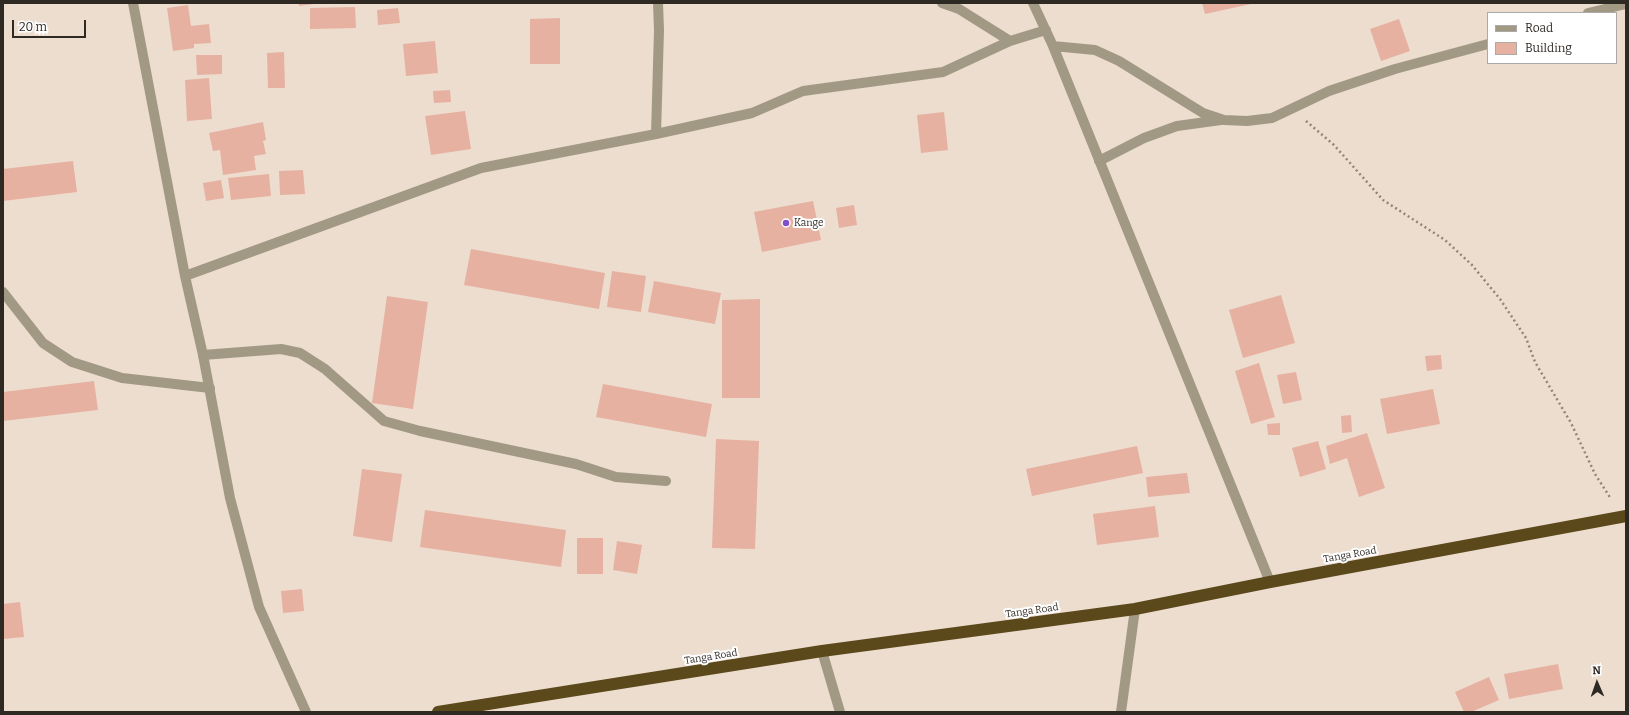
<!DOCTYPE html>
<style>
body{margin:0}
#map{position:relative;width:1629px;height:715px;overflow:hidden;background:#edddcf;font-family:Bitter,serif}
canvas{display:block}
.frame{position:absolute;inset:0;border:4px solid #2f2924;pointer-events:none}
.legend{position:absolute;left:1487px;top:12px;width:130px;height:52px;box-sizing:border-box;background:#fff;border:1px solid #aca9a7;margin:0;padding:5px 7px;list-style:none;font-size:12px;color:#2f2924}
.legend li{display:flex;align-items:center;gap:8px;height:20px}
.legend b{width:20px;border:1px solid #aca9a7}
.north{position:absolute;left:1577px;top:663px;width:40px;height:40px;-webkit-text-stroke:3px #fff;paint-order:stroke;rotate:358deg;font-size:11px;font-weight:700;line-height:16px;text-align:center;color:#2f2924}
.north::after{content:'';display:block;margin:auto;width:14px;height:18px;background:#2f2924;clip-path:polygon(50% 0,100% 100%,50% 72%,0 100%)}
.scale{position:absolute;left:12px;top:20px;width:74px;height:18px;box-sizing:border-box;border:2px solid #2f2924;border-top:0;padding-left:5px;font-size:12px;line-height:14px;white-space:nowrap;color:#2f2924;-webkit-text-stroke:3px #fff;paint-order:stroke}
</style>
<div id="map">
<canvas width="1629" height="715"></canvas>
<div class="frame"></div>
<ul class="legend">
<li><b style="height:5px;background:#a29985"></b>Road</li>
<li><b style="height:11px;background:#e6b1a1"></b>Building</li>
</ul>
<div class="north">N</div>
<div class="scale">20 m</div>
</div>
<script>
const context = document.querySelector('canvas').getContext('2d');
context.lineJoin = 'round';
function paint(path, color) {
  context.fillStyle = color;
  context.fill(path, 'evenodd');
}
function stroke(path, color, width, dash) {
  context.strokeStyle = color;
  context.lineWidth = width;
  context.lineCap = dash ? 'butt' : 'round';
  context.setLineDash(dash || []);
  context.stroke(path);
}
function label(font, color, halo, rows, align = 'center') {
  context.font = font + ' Bitter,serif';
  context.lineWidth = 4;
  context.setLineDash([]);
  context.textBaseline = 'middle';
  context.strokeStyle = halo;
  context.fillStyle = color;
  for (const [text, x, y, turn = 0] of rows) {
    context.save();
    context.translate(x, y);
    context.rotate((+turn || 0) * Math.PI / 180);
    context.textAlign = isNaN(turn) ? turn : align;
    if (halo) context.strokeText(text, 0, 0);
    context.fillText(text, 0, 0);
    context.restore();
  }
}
paint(new Path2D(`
 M 299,3 L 314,3 L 314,4 L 299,6 Z
 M 1202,3 L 1251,3 L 1251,4 L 1205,14 Z
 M 188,5 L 191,26 L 209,24 L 211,43 L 194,44 L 194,48 L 173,51 L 167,8 Z
 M 355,7 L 356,28 L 310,29 L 310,8 Z
 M 398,8 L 400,23 L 378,25 L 377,10 Z
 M 560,18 L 560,64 L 530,64 L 530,19 Z
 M 1399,19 L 1410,51 L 1381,61 L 1370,29 Z
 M 435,41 L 438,73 L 406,76 L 403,44 Z
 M 284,52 L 285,88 L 268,88 L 267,53 Z
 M 196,55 L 222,55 L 222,74 L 197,75 Z
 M 209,78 L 212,119 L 187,121 L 185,80 Z
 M 450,90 L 451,102 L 434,103 L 433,91 Z
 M 465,111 L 471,149 L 431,155 L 425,116 Z
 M 944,112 L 948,150 L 921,153 L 917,115 Z
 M 263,122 L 266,140 L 263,141 L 266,154 L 254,156 L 256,170 L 223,175 L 220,150 L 213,151 L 209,133 Z
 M 73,161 L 77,192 L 3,201 L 3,169 Z
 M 303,170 L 305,194 L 280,195 L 279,171 Z
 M 269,174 L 271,196 L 231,200 L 228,178 Z
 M 221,180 L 224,198 L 206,201 L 203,183 Z
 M 813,201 L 821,240 L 762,252 L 754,212 Z
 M 854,205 L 857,225 L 839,228 L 836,208 Z
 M 471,249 L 605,273 L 599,309 L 464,285 Z
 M 612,271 L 646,276 L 641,312 L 607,307 Z
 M 654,281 L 721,293 L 715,324 L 648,312 Z
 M 1281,295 L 1295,343 L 1243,358 L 1229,310 Z
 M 387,296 L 428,302 L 413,409 L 372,403 Z
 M 760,299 L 760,398 L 722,398 L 722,300 Z
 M 1441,355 L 1442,369 L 1427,371 L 1425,356 Z
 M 1259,363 L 1275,417 L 1251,424 L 1235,371 Z
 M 1296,372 L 1302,400 L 1283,404 L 1277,375 Z
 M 94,381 L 98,410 L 3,421 L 3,392 Z
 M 603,384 L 712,404 L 706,437 L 596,417 Z
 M 1433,389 L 1440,424 L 1387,434 L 1380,399 Z
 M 1351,415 L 1352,432 L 1342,433 L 1341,416 Z
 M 1280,423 L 1280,435 L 1268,435 L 1267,424 Z
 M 1367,433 L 1385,488 L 1359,497 L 1347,458 L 1330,464 L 1326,446 Z
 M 716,439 L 759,441 L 755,549 L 712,548 Z
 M 1318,441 L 1326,469 L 1300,477 L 1292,448 Z
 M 1137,446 L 1143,473 L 1032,496 L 1026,469 Z
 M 362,469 L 402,474 L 392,542 L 353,536 Z
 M 1187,473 L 1190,493 L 1148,497 L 1146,477 Z
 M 1155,506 L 1159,537 L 1097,545 L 1093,514 Z
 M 425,510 L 566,530 L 561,567 L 420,547 Z
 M 577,538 L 603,538 L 603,574 L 577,574 Z
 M 617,541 L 642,545 L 637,574 L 613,570 Z
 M 302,589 L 304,611 L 283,613 L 281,591 Z
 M 20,602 L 24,637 L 3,639 L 3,604 Z
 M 1558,664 L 1563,689 L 1509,699 L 1504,674 Z
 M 1489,677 L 1499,700 L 1471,712 L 1464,712 L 1455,692 Z`), '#e6b1a1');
stroke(new Path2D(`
 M 1306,121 L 1334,145 L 1383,200 L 1445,240 L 1472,265 L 1500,299 L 1526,338 L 1535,362 L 1571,423 L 1595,474 L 1611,499`), '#90857b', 2.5, [2, 3]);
stroke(new Path2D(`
 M 3,292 L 43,343 L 72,362 L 122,378 L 210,388
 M 203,355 L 281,349 L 300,353 L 325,369 L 384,421 L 420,431 L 576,464 L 616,477 L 666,481
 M 822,651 L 840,712
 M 1121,712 L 1135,609`), '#a29985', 10);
stroke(new Path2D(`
 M 133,3 L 185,276 L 203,355 L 230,498 L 259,607 L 306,712
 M 942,3 L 959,9 L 1010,41
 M 1033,3 L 1053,46 L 1270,582
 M 1588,13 L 1626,4
 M 1053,46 L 1095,50 L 1119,61 L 1203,113 L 1224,120 L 1247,121 L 1272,118 L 1329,91 L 1395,69 L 1488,44
 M 656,134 L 659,30 L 658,3
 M 1099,161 L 1144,138 L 1177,126 L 1221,120
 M 185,276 L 481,168 L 656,134 L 752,113 L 803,91 L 943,72 L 1010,41 L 1046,30`), '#a29985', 10);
stroke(new Path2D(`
 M 438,712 L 822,651 L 1135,609 L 1270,582 L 1626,516`), '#5b481b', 12);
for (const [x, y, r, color] of [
 [786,223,4,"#804ec7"]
]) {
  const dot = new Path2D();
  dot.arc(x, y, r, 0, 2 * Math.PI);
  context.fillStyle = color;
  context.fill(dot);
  stroke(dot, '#fff', 1.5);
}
label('10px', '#2f2924', '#fff', [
 ["Kange",794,223]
], 'left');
label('10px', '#2f2924', '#fff', [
 ["Tanga Road",1350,555,-10],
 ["Tanga Road",1032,611,-8],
 ["Tanga Road",711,657,-9]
]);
</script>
